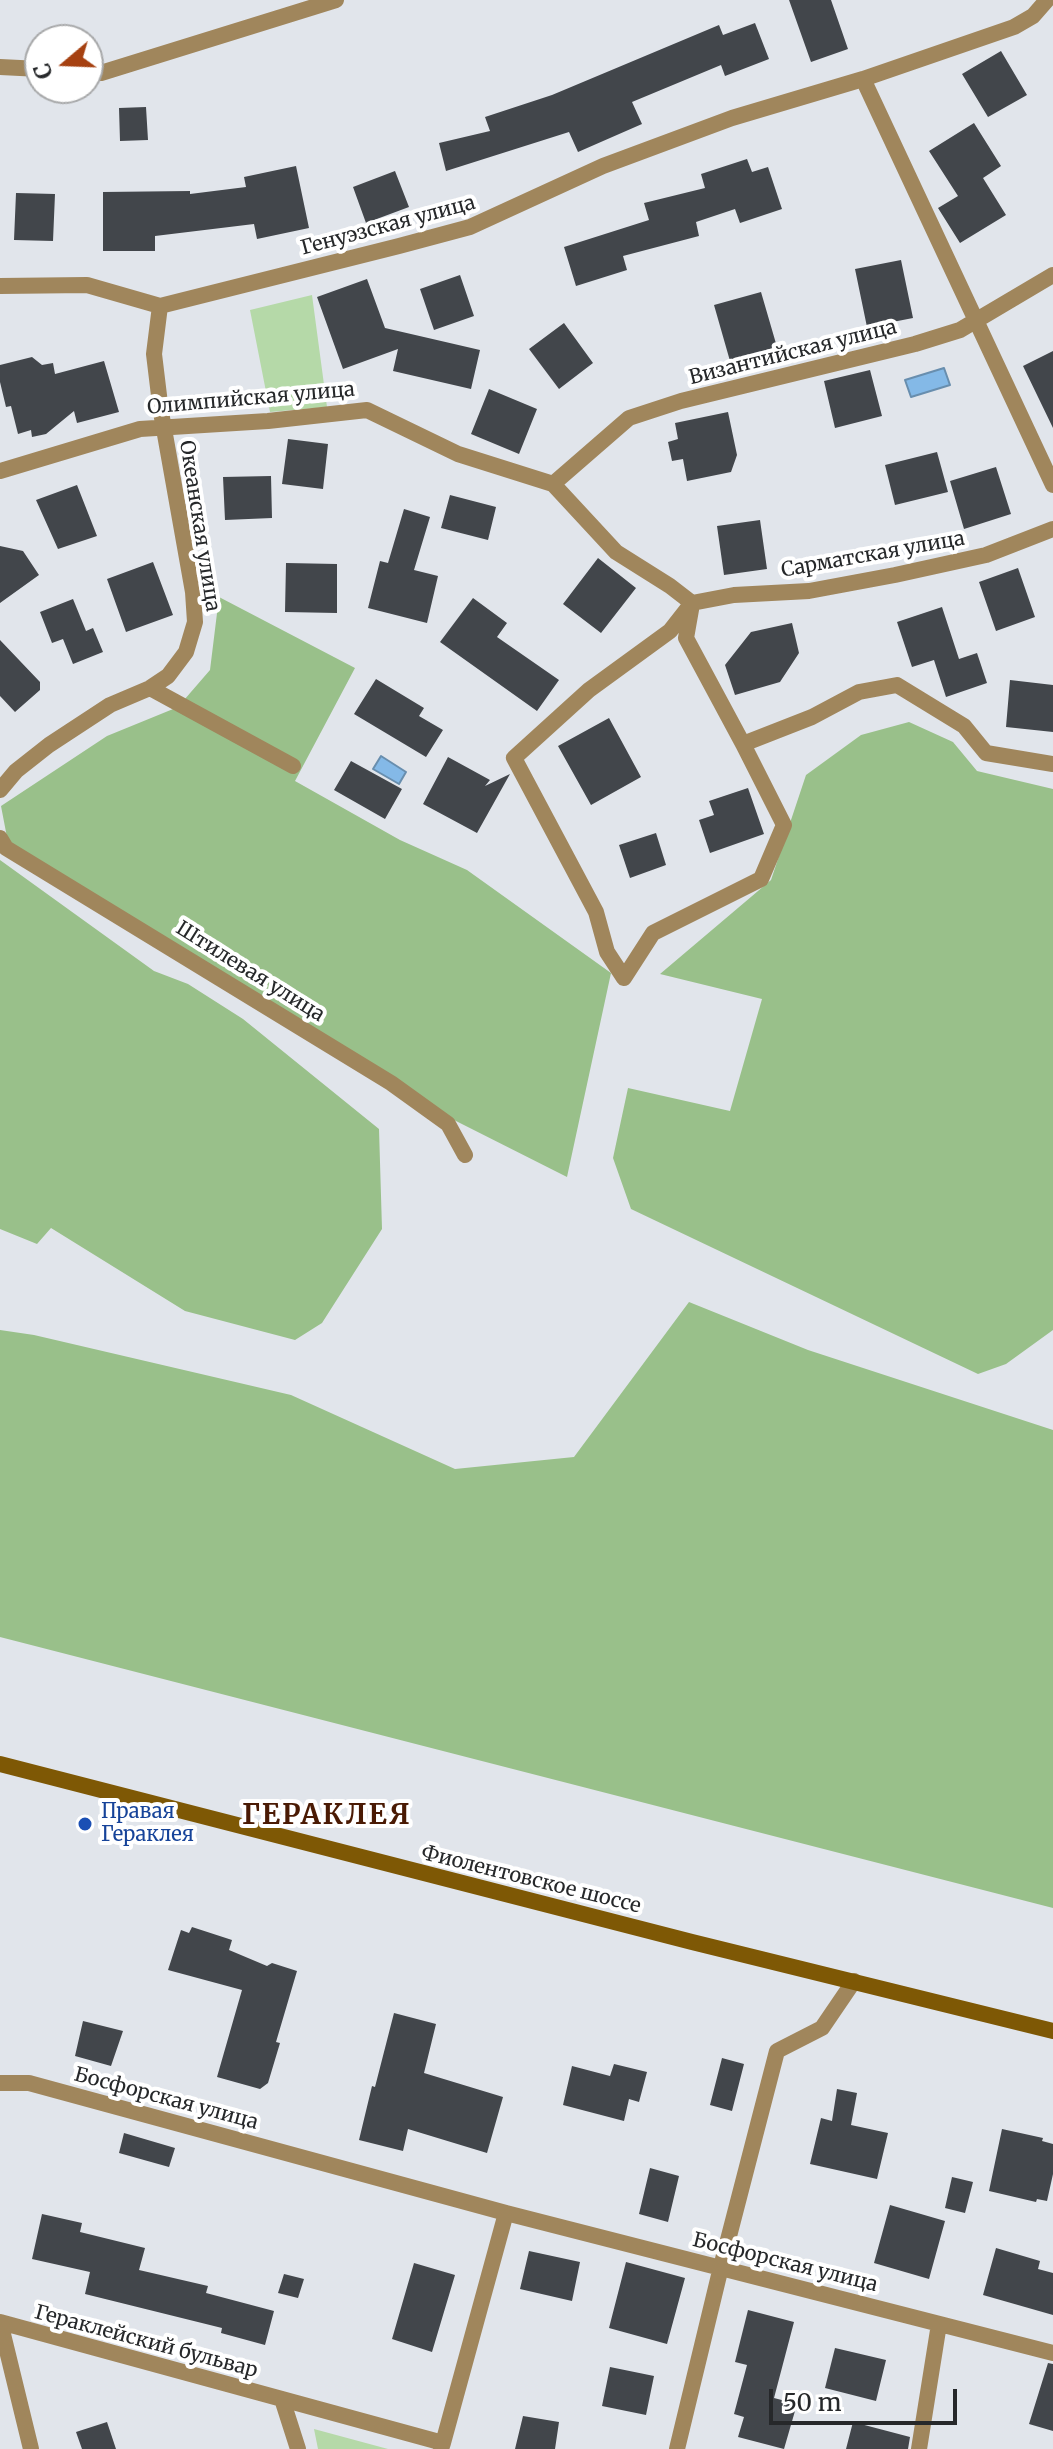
<!DOCTYPE html>
<meta charset="utf-8">
<style>
body{margin:0}
#map{position:relative;width:1053px;height:2449px;overflow:hidden;background:#e1e5eb;font-family:Merriweather,serif}
canvas{display:block}
.north{position:absolute;left:24px;top:24px;width:80px;height:80px;box-sizing:border-box;background:#fff;border:2px solid #a8a9aa;border-radius:50%;rotate:251deg;font-size:22px;font-weight:700;line-height:32px;text-align:center;color:#26282a}
.north::after{content:'';display:block;margin:auto;width:28px;height:36px;background:#a64111;clip-path:polygon(50% 0,100% 100%,50% 72%,0 100%)}
.scale{position:absolute;left:769px;top:2389px;width:188px;height:36px;box-sizing:border-box;border:4px solid #26282a;border-top:0;padding-left:10px;font-size:24px;line-height:28px;white-space:nowrap;color:#26282a;-webkit-text-stroke:6px #fff;paint-order:stroke}
</style>
<div id="map">
<canvas width="1053" height="2449"></canvas>
<div class="north">С</div>
<div class="scale">50 m</div>
</div>
<script>
const context = document.querySelector('canvas').getContext('2d');
context.lineJoin = 'round';
function paint(path, color) {
  context.fillStyle = color;
  context.fill(path, 'evenodd');
}
function stroke(path, color, width, dash) {
  context.strokeStyle = color;
  context.lineWidth = width;
  context.lineCap = dash ? 'butt' : 'round';
  context.setLineDash(dash || []);
  context.stroke(path);
}
function label(font, color, halo, rows, align = 'center') {
  context.font = font + ' Merriweather,serif';
  context.lineWidth = 8;
  context.setLineDash([]);
  context.textBaseline = 'middle';
  context.strokeStyle = halo;
  context.fillStyle = color;
  for (const [text, x, y, turn = 0] of rows) {
    context.save();
    context.translate(x, y);
    context.rotate((+turn || 0) * Math.PI / 180);
    context.textAlign = isNaN(turn) ? turn : align;
    if (halo) context.strokeText(text, 0, 0);
    context.fillText(text, 0, 0);
    context.restore();
  }
}
paint(new Path2D(`
 M 312,295 L 327,407 L 270,412 L 250,310 Z
 M 314,2429 L 388,2449 L 318,2449 Z`), '#b5d9a8');
paint(new Path2D(`
 M 219,597 L 355,668 L 295,781 L 400,840 L 467,870 L 611,973 L 567,1177 L 452,1119 L 10,853 L 1,806 L 107,736 L 178,707 L 210,670 Z
 M 909,722 L 953,742 L 977,771 L 1053,789 L 1053,1330 L 1006,1364 L 978,1374 L 631,1209 L 613,1158 L 628,1088 L 730,1111 L 762,999 L 660,974 L 771,880 L 806,775 L 861,735 Z
 M 0,860 L 154,971 L 188,984 L 243,1019 L 379,1129 L 382,1229 L 322,1323 L 295,1340 L 185,1311 L 51,1228 L 37,1244 L 0,1229 Z
 M 689,1302 L 808,1350 L 1053,1430 L 1053,1908 L 0,1637 L 0,1330 L 34,1335 L 291,1395 L 455,1469 L 574,1457 Z`), '#99c08a');
const water = new Path2D(`
 M 944,368 L 950,385 L 911,397 L 905,380 Z
 M 381,756 L 406,772 L 399,784 L 373,769 Z`);
paint(water, '#84b9e7');
stroke(water, '#688eae', 2);
paint(new Path2D(`
 M 789,0 L 831,0 L 848,49 L 811,62 Z
 M 755,23 L 769,59 L 725,76 L 721,65 L 632,102 L 642,124 L 578,152 L 569,132 L 446,171 L 439,143 L 490,131 L 485,117 L 552,95 L 719,25 L 723,35 Z
 M 1001,51 L 1027,95 L 988,117 L 962,74 Z
 M 146,107 L 148,140 L 120,141 L 119,108 Z
 M 974,123 L 1001,166 L 983,178 L 1006,215 L 960,243 L 938,208 L 958,196 L 929,151 Z
 M 747,159 L 752,172 L 768,167 L 782,209 L 740,223 L 735,209 L 696,222 L 699,236 L 623,256 L 627,270 L 576,286 L 564,247 L 649,220 L 644,203 L 705,188 L 701,174 Z
 M 296,166 L 309,228 L 257,239 L 254,224 L 155,236 L 155,251 L 103,251 L 103,192 L 190,191 L 190,194 L 246,187 L 244,177 Z
 M 395,171 L 409,207 L 366,223 L 353,187 Z
 M 16,193 L 55,194 L 53,241 L 14,240 Z
 M 901,260 L 913,318 L 867,327 L 855,269 Z
 M 460,275 L 474,316 L 434,330 L 420,289 Z
 M 367,279 L 385,328 L 480,350 L 471,389 L 393,371 L 398,349 L 343,369 L 317,297 Z
 M 761,292 L 777,347 L 730,361 L 714,305 Z
 M 564,323 L 593,363 L 559,389 L 529,349 Z
 M 1053,351 L 1053,428 L 1023,366 Z
 M 32,357 L 42,365 L 53,363 L 55,374 L 104,361 L 119,412 L 77,423 L 74,411 L 46,434 L 32,437 L 31,430 L 18,434 L 11,406 L 6,407 L 0,382 L 0,365 Z
 M 870,370 L 882,416 L 835,428 L 824,381 Z
 M 489,389 L 537,409 L 519,454 L 471,434 Z
 M 728,412 L 737,455 L 731,472 L 687,481 L 683,459 L 672,461 L 668,442 L 678,439 L 675,423 Z
 M 288,439 L 328,444 L 323,489 L 282,484 Z
 M 937,452 L 948,492 L 895,505 L 885,465 Z
 M 996,467 L 1011,514 L 964,529 L 950,481 Z
 M 271,476 L 272,518 L 225,520 L 223,477 Z
 M 77,485 L 97,536 L 58,549 L 36,500 Z
 M 450,495 L 496,507 L 488,540 L 441,528 Z
 M 404,509 L 430,517 L 414,570 L 438,576 L 427,623 L 368,608 L 380,561 L 388,563 Z
 M 760,520 L 767,569 L 724,575 L 717,526 Z
 M 0,546 L 23,551 L 39,575 L 0,603 Z
 M 598,558 L 636,588 L 601,633 L 563,604 Z
 M 153,562 L 173,615 L 126,632 L 107,579 Z
 M 286,563 L 337,564 L 337,613 L 285,612 Z
 M 1018,568 L 1035,617 L 996,631 L 979,582 Z
 M 473,598 L 507,623 L 497,637 L 559,680 L 537,711 L 440,642 Z
 M 73,599 L 86,631 L 93,628 L 103,652 L 73,664 L 63,639 L 52,643 L 40,612 Z
 M 942,607 L 959,659 L 977,653 L 987,683 L 946,697 L 934,660 L 912,667 L 897,622 Z
 M 792,623 L 799,653 L 780,682 L 735,695 L 725,665 L 751,632 Z
 M 0,640 L 40,682 L 40,690 L 15,712 L 0,696 Z
 M 376,679 L 424,708 L 419,716 L 443,730 L 426,757 L 354,714 Z
 M 1010,680 L 1053,685 L 1053,732 L 1006,727 Z
 M 609,718 L 641,777 L 591,805 L 558,746 Z
 M 448,757 L 490,780 L 485,786 L 510,774 L 477,833 L 423,804 Z
 M 351,761 L 402,789 L 385,819 L 334,790 Z
 M 748,788 L 764,834 L 710,853 L 699,820 L 714,815 L 709,801 Z
 M 656,833 L 666,865 L 630,878 L 619,845 Z
 M 192,1927 L 232,1940 L 229,1950 L 267,1966 L 272,1963 L 297,1971 L 276,2042 L 280,2043 L 268,2083 L 260,2089 L 217,2077 L 242,1990 L 168,1970 L 181,1930 L 189,1933 Z
 M 394,2013 L 436,2024 L 424,2073 L 503,2097 L 487,2153 L 408,2129 L 403,2151 L 359,2140 L 372,2086 L 375,2087 Z
 M 83,2021 L 123,2031 L 111,2066 L 75,2056 Z
 M 722,2058 L 744,2064 L 732,2111 L 710,2105 Z
 M 614,2064 L 647,2072 L 639,2102 L 629,2099 L 624,2121 L 563,2105 L 572,2066 L 610,2076 Z
 M 837,2089 L 857,2093 L 851,2125 L 888,2133 L 877,2179 L 810,2164 L 821,2118 L 832,2121 Z
 M 1002,2129 L 1043,2138 L 1042,2141 L 1053,2144 L 1053,2174 L 1047,2201 L 1037,2199 L 1036,2202 L 989,2191 Z
 M 124,2133 L 175,2148 L 169,2167 L 119,2153 Z
 M 650,2168 L 679,2176 L 668,2222 L 639,2214 Z
 M 952,2177 L 973,2182 L 965,2213 L 945,2208 Z
 M 890,2205 L 945,2221 L 929,2279 L 874,2263 Z
 M 42,2214 L 82,2223 L 80,2232 L 145,2248 L 139,2270 L 208,2286 L 206,2293 L 274,2311 L 265,2345 L 221,2333 L 222,2328 L 85,2294 L 90,2272 L 32,2259 Z
 M 996,2248 L 1040,2261 L 1038,2269 L 1053,2273 L 1053,2315 L 983,2295 Z
 M 529,2251 L 580,2262 L 572,2301 L 520,2289 Z
 M 626,2262 L 685,2278 L 667,2344 L 609,2328 Z
 M 414,2263 L 455,2275 L 432,2352 L 392,2339 Z
 M 284,2274 L 304,2279 L 298,2298 L 278,2293 Z
 M 748,2310 L 794,2322 L 774,2398 L 797,2404 L 784,2449 L 738,2437 L 744,2417 L 734,2414 L 747,2365 L 735,2362 Z
 M 835,2348 L 886,2360 L 876,2401 L 825,2388 Z
 M 1048,2363 L 1053,2364 L 1053,2431 L 1029,2424 Z
 M 610,2367 L 654,2376 L 646,2415 L 602,2406 Z
 M 523,2416 L 559,2422 L 555,2449 L 515,2449 Z
 M 107,2422 L 116,2449 L 82,2449 L 76,2432 Z
 M 853,2422 L 910,2437 L 908,2449 L 846,2449 Z`), '#42464b');
stroke(new Path2D(`
 M 0,67 L 40,69
 M 88,72 L 101,73 L 336,0
 M 863,79 L 1053,485
 M 0,286 L 87,285 L 160,306 L 399,246 L 470,227 L 603,166 L 732,118 L 863,79 L 1014,27 L 1033,16 L 1047,0
 M 0,471 L 140,429 L 268,421 L 367,410 L 458,454 L 553,484 L 616,552 L 670,586 L 692,603
 M 553,484 L 629,418 L 681,401 L 915,344 L 960,330 L 1053,275
 M 1053,529 L 986,555 L 895,575 L 809,591 L 734,595 L 692,603 L 670,631 L 589,690 L 514,758 L 596,912 L 607,952 L 624,978 L 653,933 L 761,879 L 784,825 L 743,744 L 812,717 L 859,692 L 897,685 L 964,726 L 986,753 L 1053,764
 M 692,604 L 686,638 L 743,744
 M 150,688 L 293,766
 M 0,790 L 16,771 L 49,745 L 110,705 L 150,688 L 168,676 L 186,652 L 195,622 L 193,592 L 161,412 L 154,354 L 160,306
 M 0,838 L 6,848 L 391,1083 L 448,1124 L 465,1155
 M 0,2083 L 29,2083 L 506,2213
 M 0,2322 L 443,2443 L 441,2449
 M 0,2322 L 31,2449
 M 282,2399 L 298,2449
 M 443,2443 L 506,2213 L 1053,2353
 M 677,2449 L 721,2267 L 777,2051 L 822,2028 L 854,1981
 M 919,2449 L 939,2324`), '#a0865c', 16);
stroke(new Path2D(`
 M 0,1764 L 692,1942 L 1053,2031`), '#7e5805', 16);
for (const [x, y, r, color] of [
 [85,1824,8,"#1a4fb4"]
]) {
  const dot = new Path2D();
  dot.arc(x, y, r, 0, 2 * Math.PI);
  context.fillStyle = color;
  context.fill(dot);
  stroke(dot, '#fff', 3);
}
label('20px', '#26282a', '#fff', [
 ["Генуэзская улица",388,226,-15],
 ["Византийская улица",793,353,-14],
 ["Олимпийская улица",251,399,-5],
 ["Океанская улица",199,526,81],
 ["Сарматская улица",873,555,-10],
 ["Штилевая улица",250,972,32],
 ["Фиолентовское шоссе",531,1880,14],
 ["Босфорская улица",166,2099,15],
 ["Босфорская улица",785,2263,14],
 ["Гераклейский бульвар",146,2342,15]
]);
label('20px', '#164399', '#fff', [
 ["Правая",101,1812],
 ["Гераклея",101,1835]
], 'left');
context.letterSpacing = '2px';
label('bold 28px', '#4a1a04', '#fff', [
 ["ГЕРАКЛЕЯ",327,1816]
]);
context.letterSpacing = '0px';
</script>
